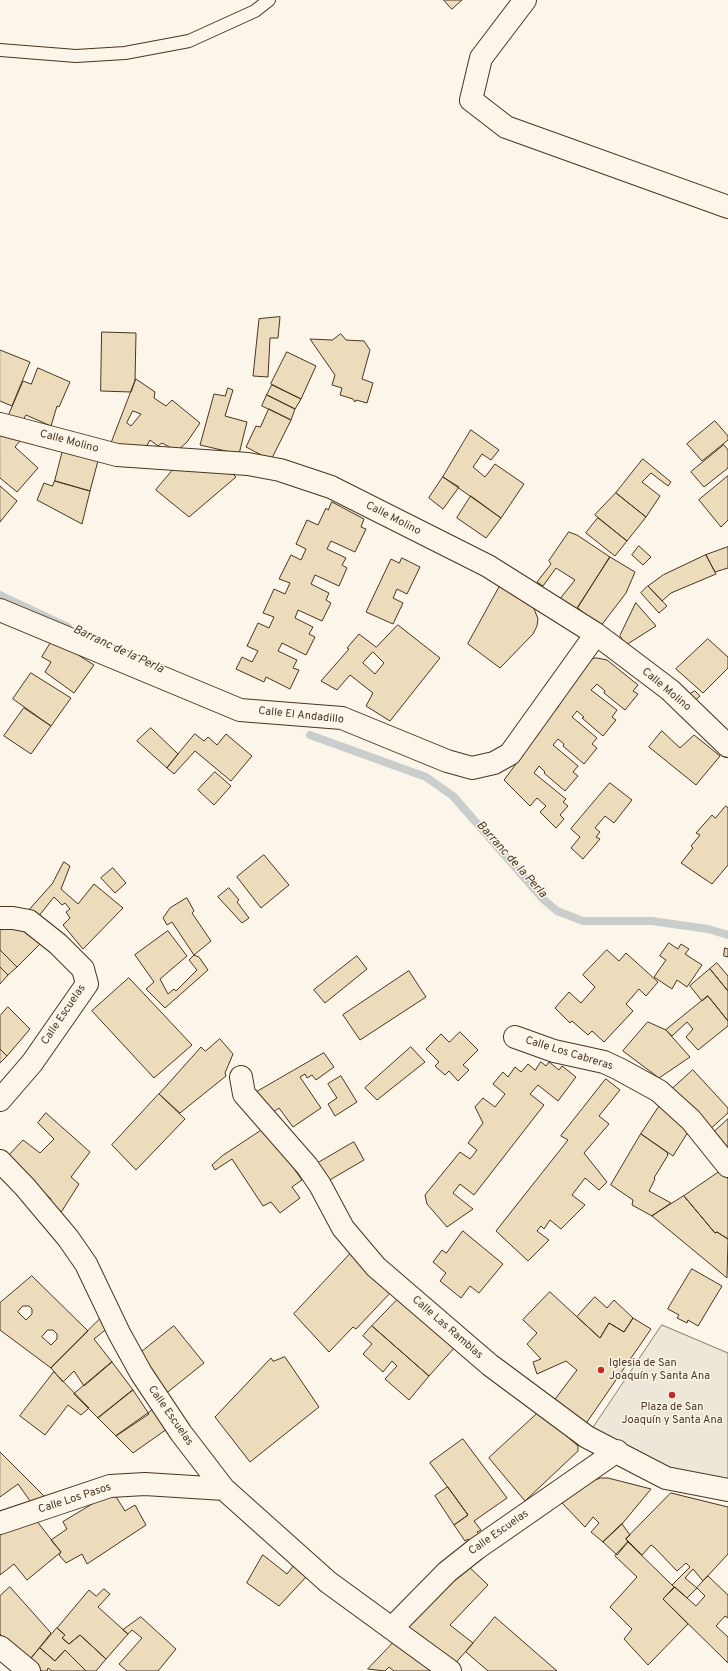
<!DOCTYPE html>
<meta charset="utf-8">
<style>
body{margin:0}
canvas{display:block;background:#fbf6e9}
</style>
<canvas width="728" height="1671"></canvas>
<script>
const context = document.querySelector('canvas').getContext('2d');
context.lineJoin = 'round';
function paint(path, color) {
  context.fillStyle = color;
  context.fill(path, 'evenodd');
}
function stroke(path, color, width, dash) {
  context.strokeStyle = color;
  context.lineWidth = width;
  context.lineCap = dash ? 'butt' : 'round';
  context.setLineDash(dash || []);
  context.stroke(path);
}
function label(font, color, halo, rows, align = 'center') {
  context.font = font + ' Overpass,sans-serif';
  context.lineWidth = 3;
  context.setLineDash([]);
  context.textBaseline = 'middle';
  context.strokeStyle = halo;
  context.fillStyle = color;
  for (const [text, x, y, turn = 0] of rows) {
    context.save();
    context.translate(x, y);
    context.rotate((+turn || 0) * Math.PI / 180);
    context.textAlign = isNaN(turn) ? turn : align;
    if (halo) context.strokeText(text, 0, 0);
    context.fillText(text, 0, 0);
    context.restore();
  }
}
const parking = new Path2D(`
 M 662,1325 L 728,1353 L 728,1490 L 587,1437 Z`);
paint(parking, '#ede7d9');
stroke(parking, '#887966', 1);
stroke(new Path2D(`
 M 0,595 L 68,627
 M 310,735 L 426,777 L 453,796 L 543,899 L 557,911 L 583,921 L 652,921 L 708,929 L 728,935`), '#c9cecd', 8);
const building = new Path2D(`
 M 444,0 L 462,0 L 452,9 Z
 M 280,317 L 278,338 L 270,338 L 268,377 L 253,376 L 259,319 Z
 M 102,332 L 136,333 L 135,381 L 131,392 L 101,391 Z
 M 341,334 L 346,340 L 364,341 L 370,350 L 362,379 L 373,383 L 367,403 L 356,400 L 355,402 L 353,399 L 340,395 L 342,388 L 332,385 L 335,375 L 310,339 L 332,340 Z
 M 0,350 L 30,362 L 12,406 L 0,401 Z
 M 287,352 L 316,366 L 301,399 L 271,384 Z
 M 38,368 L 70,382 L 59,407 L 57,406 L 51,426 L 26,415 L 23,420 L 8,416 L 23,381 L 31,384 Z
 M 136,379 L 155,392 L 154,398 L 166,406 L 172,400 L 200,423 L 187,442 L 177,451 L 162,443 L 158,446 L 150,440 L 144,451 L 111,444 ZM 133,411 L 141,414 L 131,426 L 127,423 Z
 M 272,385 L 301,399 L 295,409 L 267,395 Z
 M 228,388 L 233,390 L 225,416 L 247,422 L 239,454 L 200,445 L 214,394 L 225,396 Z
 M 267,395 L 295,409 L 291,420 L 262,406 Z
 M 269,409 L 291,420 L 271,460 L 246,447 L 256,426 L 260,427 Z
 M 715,421 L 728,436 L 728,440 L 702,461 L 687,444 Z
 M 471,430 L 499,450 L 491,460 L 482,454 L 473,467 L 485,477 L 495,464 L 524,484 L 501,518 L 443,477 Z
 M 0,432 L 24,436 L 15,447 L 38,468 L 17,492 L 0,478 Z
 M 724,445 L 728,450 L 728,468 L 704,487 L 691,472 Z
 M 63,450 L 99,457 L 90,491 L 55,481 Z
 M 643,459 L 671,482 L 668,486 L 651,473 L 642,482 L 660,496 L 646,517 L 616,493 Z
 M 177,465 L 229,470 L 236,477 L 189,517 L 156,490 Z
 M 728,476 L 728,520 L 721,527 L 699,500 Z
 M 443,477 L 459,487 L 443,509 L 429,498 Z
 M 55,481 L 90,491 L 82,524 L 37,500 L 44,483 L 52,486 Z
 M 0,486 L 17,501 L 0,522 Z
 M 616,493 L 646,517 L 627,541 L 595,515 Z
 M 471,496 L 501,518 L 486,538 L 457,518 Z
 M 332,502 L 364,519 L 361,527 L 366,529 L 355,552 L 331,541 L 327,549 L 346,558 L 342,565 L 347,568 L 339,586 L 315,575 L 311,584 L 329,593 L 326,600 L 331,603 L 322,621 L 298,610 L 295,618 L 313,627 L 309,634 L 315,637 L 306,655 L 282,643 L 278,651 L 297,660 L 293,668 L 299,670 L 290,689 L 266,677 L 264,682 L 236,669 L 242,657 L 252,662 L 258,651 L 247,646 L 258,623 L 269,628 L 274,617 L 263,613 L 274,589 L 285,594 L 290,583 L 279,579 L 291,555 L 301,560 L 306,549 L 296,544 L 307,520 L 318,525 L 326,508 L 328,510 Z
 M 598,518 L 627,541 L 615,556 L 586,533 Z
 M 569,532 L 577,535 L 610,557 L 575,611 L 559,600 L 575,580 L 556,568 L 543,586 L 537,582 L 551,564 L 549,561 Z
 M 639,546 L 651,557 L 643,565 L 632,555 Z
 M 728,547 L 728,568 L 715,572 L 706,555 Z
 M 706,555 L 716,574 L 671,593 L 662,601 L 648,586 L 663,575 Z
 M 610,557 L 635,572 L 626,593 L 600,627 L 578,608 Z
 M 402,558 L 420,567 L 407,594 L 397,589 L 393,598 L 403,603 L 393,624 L 366,612 L 391,559 L 399,563 Z
 M 501,584 L 533,606 L 538,619 L 537,626 L 533,634 L 500,668 L 468,644 Z
 M 648,586 L 667,606 L 659,613 L 641,593 Z
 M 636,603 L 656,626 L 626,645 L 620,636 Z
 M 398,625 L 440,658 L 390,721 L 366,706 L 373,693 L 350,675 L 337,690 L 321,681 L 349,649 L 347,648 L 359,634 L 376,647 ZM 373,652 L 384,663 L 375,674 L 363,663 Z
 M 53,639 L 94,665 L 74,693 L 45,672 L 51,662 L 42,657 Z
 M 708,639 L 728,657 L 728,668 L 703,693 L 676,669 Z
 M 597,658 L 607,660 L 638,685 L 633,691 L 638,694 L 625,710 L 604,693 L 605,691 L 597,684 L 591,690 L 617,710 L 612,717 L 616,720 L 603,736 L 582,718 L 584,717 L 577,711 L 572,717 L 597,738 L 592,744 L 597,748 L 584,764 L 563,746 L 564,744 L 558,739 L 553,745 L 578,766 L 573,772 L 578,776 L 565,791 L 544,773 L 545,772 L 539,766 L 534,773 L 566,799 L 563,802 L 568,806 L 560,815 L 564,819 L 556,828 L 540,812 L 546,806 L 537,798 L 530,806 L 504,780 L 539,733 L 537,731 L 559,706 L 556,704 L 591,659 Z
 M 31,673 L 71,698 L 51,726 L 13,699 Z
 M 695,691 L 700,696 L 691,704 L 690,694 Z
 M 24,708 L 51,726 L 31,754 L 4,736 Z
 M 151,728 L 178,754 L 167,768 L 137,741 Z
 M 662,731 L 680,748 L 694,735 L 720,756 L 696,785 L 649,747 Z
 M 195,734 L 204,741 L 208,737 L 217,745 L 226,734 L 252,756 L 231,781 L 195,751 L 174,774 L 167,768 Z
 M 215,772 L 231,786 L 214,805 L 198,790 Z
 M 610,783 L 632,800 L 614,823 L 605,816 L 595,828 L 600,832 L 596,837 L 600,839 L 583,859 L 571,848 L 580,837 L 571,829 Z
 M 726,806 L 728,808 L 728,865 L 712,884 L 681,863 L 693,848 L 691,846 L 700,835 L 696,833 L 712,815 L 715,818 Z
 M 264,855 L 289,885 L 261,908 L 237,877 Z
 M 64,862 L 70,866 L 61,889 L 78,904 L 94,884 L 123,908 L 83,949 L 63,925 L 70,918 L 66,912 L 70,909 L 65,903 L 62,905 L 54,897 L 38,917 L 27,912 L 52,884 Z
 M 113,868 L 126,883 L 115,893 L 101,878 Z
 M 229,888 L 239,900 L 237,902 L 249,918 L 242,923 L 218,897 Z
 M 187,898 L 194,911 L 192,913 L 211,941 L 194,955 L 172,922 L 167,925 L 163,918 L 170,908 Z
 M 31,928 L 43,941 L 17,967 L 0,950 L 0,929 Z
 M 168,931 L 187,956 L 160,979 L 168,994 L 174,989 L 176,991 L 197,970 L 189,960 L 194,955 L 199,957 L 208,970 L 165,1008 L 146,989 L 154,982 L 135,955 Z
 M 669,943 L 678,949 L 681,944 L 689,949 L 685,954 L 702,965 L 687,987 L 677,980 L 672,989 L 654,977 L 666,960 L 660,956 Z
 M 725,948 L 728,949 L 728,957 L 724,956 Z
 M 0,950 L 17,967 L 8,975 L 0,967 Z
 M 607,950 L 619,961 L 626,953 L 658,982 L 646,996 L 639,989 L 626,1004 L 633,1011 L 604,1042 L 592,1031 L 588,1035 L 572,1021 L 570,1023 L 555,1008 L 569,992 L 581,1003 L 595,987 L 583,975 Z
 M 357,956 L 367,969 L 325,1003 L 314,990 Z
 M 717,963 L 728,976 L 728,991 L 710,969 Z
 M 0,967 L 8,975 L 0,984 Z
 M 710,969 L 728,991 L 728,1021 L 708,996 L 702,1001 L 690,986 Z
 M 409,971 L 426,997 L 360,1040 L 343,1015 Z
 M 129,978 L 192,1045 L 154,1078 L 92,1011 Z
 M 708,996 L 728,1021 L 728,1026 L 698,1050 L 686,1037 L 693,1029 L 687,1022 L 672,1036 L 666,1030 Z
 M 8,1007 L 30,1029 L 7,1056 L 0,1049 L 0,1016 Z
 M 648,1022 L 666,1030 L 690,1057 L 659,1078 L 623,1051 Z
 M 460,1032 L 478,1050 L 463,1065 L 469,1070 L 458,1081 L 449,1071 L 445,1075 L 435,1066 L 439,1062 L 426,1049 L 441,1034 L 449,1042 Z
 M 220,1039 L 233,1054 L 225,1073 L 226,1076 L 180,1113 L 159,1094 L 201,1047 L 205,1051 Z
 M 411,1047 L 425,1062 L 377,1100 L 365,1088 Z
 M 0,1049 L 7,1056 L 0,1063 Z
 M 324,1053 L 334,1067 L 316,1080 L 312,1075 L 307,1078 L 305,1074 L 300,1077 L 321,1108 L 293,1127 L 279,1108 L 269,1115 L 255,1093 Z
 M 541,1062 L 546,1066 L 549,1062 L 559,1070 L 562,1066 L 576,1077 L 558,1101 L 538,1085 L 530,1094 L 544,1105 L 474,1195 L 460,1184 L 453,1193 L 473,1209 L 447,1227 L 427,1204 L 425,1195 L 460,1152 L 470,1159 L 477,1150 L 468,1143 L 483,1123 L 475,1107 L 483,1098 L 495,1107 L 505,1094 L 493,1084 L 503,1072 L 508,1077 L 515,1067 L 521,1072 L 528,1064 L 535,1070 Z
 M 693,1070 L 728,1108 L 728,1113 L 708,1131 L 671,1090 Z
 M 341,1076 L 357,1102 L 335,1116 L 328,1104 L 337,1098 L 328,1084 Z
 M 606,1079 L 620,1090 L 599,1116 L 609,1124 L 584,1153 L 607,1182 L 599,1190 L 585,1178 L 572,1195 L 585,1205 L 561,1229 L 550,1220 L 544,1229 L 541,1226 L 537,1231 L 549,1240 L 528,1261 L 496,1231 L 568,1140 L 561,1136 Z
 M 159,1094 L 185,1119 L 136,1170 L 112,1145 Z
 M 662,1102 L 688,1132 L 673,1156 L 641,1134 Z
 M 46,1113 L 90,1152 L 71,1177 L 79,1184 L 60,1214 L 48,1204 L 51,1199 L 6,1158 L 23,1140 L 40,1153 L 54,1139 L 38,1123 Z
 M 728,1119 L 728,1156 L 711,1135 Z
 M 265,1128 L 302,1180 L 292,1187 L 300,1198 L 280,1213 L 271,1202 L 263,1206 L 232,1159 L 215,1170 L 212,1165 L 222,1156 Z
 M 641,1134 L 668,1153 L 667,1154 L 668,1155 L 654,1178 L 655,1179 L 649,1191 L 671,1203 L 652,1216 L 632,1205 L 633,1200 L 611,1185 Z
 M 354,1142 L 364,1160 L 328,1181 L 318,1163 Z
 M 722,1170 L 728,1179 L 728,1239 L 717,1232 L 715,1233 L 684,1196 Z
 M 684,1196 L 715,1233 L 717,1232 L 728,1239 L 727,1278 L 652,1216 Z
 M 463,1231 L 503,1264 L 479,1293 L 470,1286 L 461,1298 L 440,1281 L 446,1273 L 433,1262 L 442,1250 L 446,1253 Z
 M 351,1253 L 393,1290 L 356,1329 L 353,1327 L 329,1352 L 294,1314 Z
 M 692,1269 L 722,1286 L 698,1326 L 688,1320 L 687,1323 L 677,1318 L 679,1315 L 668,1309 Z
 M 32,1276 L 88,1331 L 51,1368 L 0,1330 L 0,1303 ZM 23,1306 L 29,1306 L 32,1309 L 32,1314 L 26,1320 L 18,1312 ZM 48,1330 L 53,1330 L 57,1334 L 57,1339 L 51,1345 L 42,1337 Z
 M 550,1292 L 600,1338 L 609,1323 L 624,1332 L 633,1318 L 651,1329 L 585,1425 L 553,1402 L 577,1370 L 566,1361 L 537,1374 L 533,1362 L 541,1359 L 527,1344 L 537,1333 L 523,1320 Z
 M 400,1297 L 455,1347 L 429,1376 L 372,1326 Z
 M 595,1297 L 607,1308 L 614,1300 L 633,1318 L 624,1332 L 609,1323 L 600,1338 L 577,1317 Z
 M 100,1319 L 109,1327 L 94,1339 L 112,1362 L 84,1386 L 74,1371 L 63,1382 L 51,1368 Z
 M 174,1326 L 204,1363 L 164,1395 L 139,1354 Z
 M 372,1326 L 429,1376 L 409,1400 L 385,1379 L 397,1366 L 392,1361 L 383,1372 L 363,1354 L 372,1344 L 363,1336 Z
 M 285,1357 L 319,1407 L 250,1462 L 215,1417 L 271,1358 L 273,1361 Z
 M 112,1362 L 133,1390 L 98,1418 L 74,1394 Z
 M 54,1372 L 89,1408 L 81,1415 L 68,1405 L 45,1435 L 20,1416 Z
 M 133,1390 L 149,1414 L 116,1436 L 98,1418 Z
 M 154,1409 L 167,1429 L 133,1453 L 116,1436 Z
 M 539,1412 L 578,1446 L 578,1451 L 525,1501 L 489,1458 Z
 M 463,1439 L 507,1498 L 474,1521 L 481,1530 L 477,1532 L 480,1535 L 470,1542 L 468,1539 L 465,1541 L 454,1525 L 468,1515 L 430,1463 Z
 M 0,1452 L 44,1496 L 33,1505 L 18,1484 L 0,1497 Z
 M 601,1478 L 608,1478 L 651,1489 L 622,1524 L 603,1542 L 591,1532 L 599,1523 L 593,1517 L 585,1527 L 562,1503 L 592,1481 Z
 M 448,1487 L 468,1515 L 454,1525 L 435,1496 Z
 M 113,1492 L 125,1511 L 135,1505 L 146,1525 L 87,1564 L 82,1554 L 66,1563 L 59,1555 L 61,1552 L 51,1540 L 67,1529 L 63,1522 Z
 M 671,1493 L 728,1507 L 728,1554 L 703,1581 L 693,1569 L 685,1578 L 697,1588 L 687,1598 L 672,1585 L 690,1567 L 686,1563 L 677,1571 L 654,1547 L 651,1545 L 642,1555 L 626,1539 Z
 M 36,1520 L 61,1552 L 27,1580 L 14,1564 L 0,1575 L 0,1535 Z
 M 622,1524 L 630,1535 L 626,1539 L 628,1542 L 617,1555 L 603,1542 Z
 M 628,1542 L 674,1587 L 663,1599 L 688,1624 L 648,1665 L 624,1639 L 632,1629 L 610,1607 L 637,1577 L 615,1556 Z
 M 263,1555 L 287,1574 L 294,1565 L 307,1576 L 279,1606 L 247,1583 Z
 M 467,1565 L 488,1585 L 450,1625 L 473,1643 L 453,1666 L 407,1627 Z
 M 708,1576 L 728,1595 L 728,1618 L 725,1616 L 716,1626 L 728,1637 L 728,1663 L 663,1599 L 675,1587 L 696,1606 L 705,1596 L 697,1588 Z
 M 10,1587 L 51,1633 L 28,1662 L 0,1634 L 0,1596 Z
 M 104,1589 L 110,1594 L 98,1607 L 128,1634 L 106,1659 L 80,1635 L 69,1644 L 62,1638 L 65,1635 L 57,1628 L 89,1590 L 96,1596 Z
 M 141,1617 L 176,1649 L 158,1671 L 127,1671 L 119,1664 L 142,1638 L 132,1630 L 128,1634 L 123,1630 Z
 M 495,1617 L 557,1671 L 488,1671 L 466,1652 Z
 M 57,1628 L 65,1635 L 62,1638 L 69,1644 L 80,1635 L 106,1659 L 96,1671 L 86,1671 L 65,1650 L 55,1661 L 40,1648 Z
 M 394,1642 L 433,1671 L 394,1671 L 389,1667 L 385,1671 L 368,1669 Z
 M 40,1648 L 55,1661 L 65,1650 L 86,1671 L 52,1671 L 48,1668 L 47,1671 L 42,1671 L 28,1662 Z`);
paint(building, '#ecdcbc');
stroke(building, '#4a3520', 1);
const service = new Path2D(`
 M 0,50 L 76,56 L 125,53 L 189,41 L 255,11 L 269,0`);
const minor = new Path2D(`
 M 525,0 L 481,58 L 471,100 L 506,127 L 728,207
 M 0,424 L 117,455 L 248,464 L 280,470 L 331,487 L 488,566 L 596,634 L 670,690 L 728,746
 M 0,610 L 240,710 L 342,718 L 447,761 L 472,768 L 494,763 L 510,754 L 596,634
 M 0,918 L 13,918 L 29,921 L 58,944 L 83,969 L 87,984 L 32,1063 L 0,1100
 M 515,1037 L 554,1051 L 604,1062 L 619,1069 L 659,1091 L 691,1120 L 728,1166
 M 241,1077 L 244,1094 L 307,1166 L 320,1185 L 343,1228 L 359,1247 L 376,1267 L 490,1365 L 587,1437 L 666,1478 L 728,1490
 M 0,1161 L 25,1187 L 68,1238 L 86,1264 L 119,1333 L 141,1373 L 181,1433 L 224,1489 L 328,1582 L 450,1671
 M 0,1523 L 110,1486 L 145,1484 L 224,1489
 M 392,1628 L 447,1572 L 476,1549 L 617,1451
 M 0,1647 L 29,1671`);
stroke(service, '#4a3520', 14);
stroke(minor, '#4a3520', 24);
stroke(service, '#fbf6e9', 12);
stroke(minor, '#fbf6e9', 22);
for (const [x, y, r, color] of [
 [601,1370,4,"#c62828"],
 [672,1395,4,"#c62828"]
]) {
  const dot = new Path2D();
  dot.arc(x, y, r, 0, 2 * Math.PI);
  context.fillStyle = color;
  context.fill(dot);
  stroke(dot, '#fbf6e9', 1.5);
}
label('11px', '#4a3520', '#fbf6e9', [
 ["Calle Molino",69,442,15],
 ["Calle Molino",393,519,27],
 ["Calle Molino",666,690,40],
 ["Calle El Andadillo",301,716,6],
 ["Calle Escuelas",64,1015,-56],
 ["Calle Los Cabreras",569,1054,17],
 ["Calle Las Ramblas",447,1328,41],
 ["Calle Escuelas",170,1416,55],
 ["Calle Los Pasos",75,1499,-18],
 ["Calle Escuelas",499,1533,-35]
]);
label('11px', '#4a3520', '#fbf6e9', [
 ["Iglesia de San",609,1364],
 ["Joaquín y Santa Ana",609,1377],
 ["Plaza de San",672,1408,"center"],
 ["Joaquín y Santa Ana",672,1421,"center"]
], 'left');
label('italic 12px', '#4a3520', '#fbf6e9', [
 ["Barranc de la Perla",118,650,25],
 ["Barranc de la Perla",511,860,48]
]);
</script>
